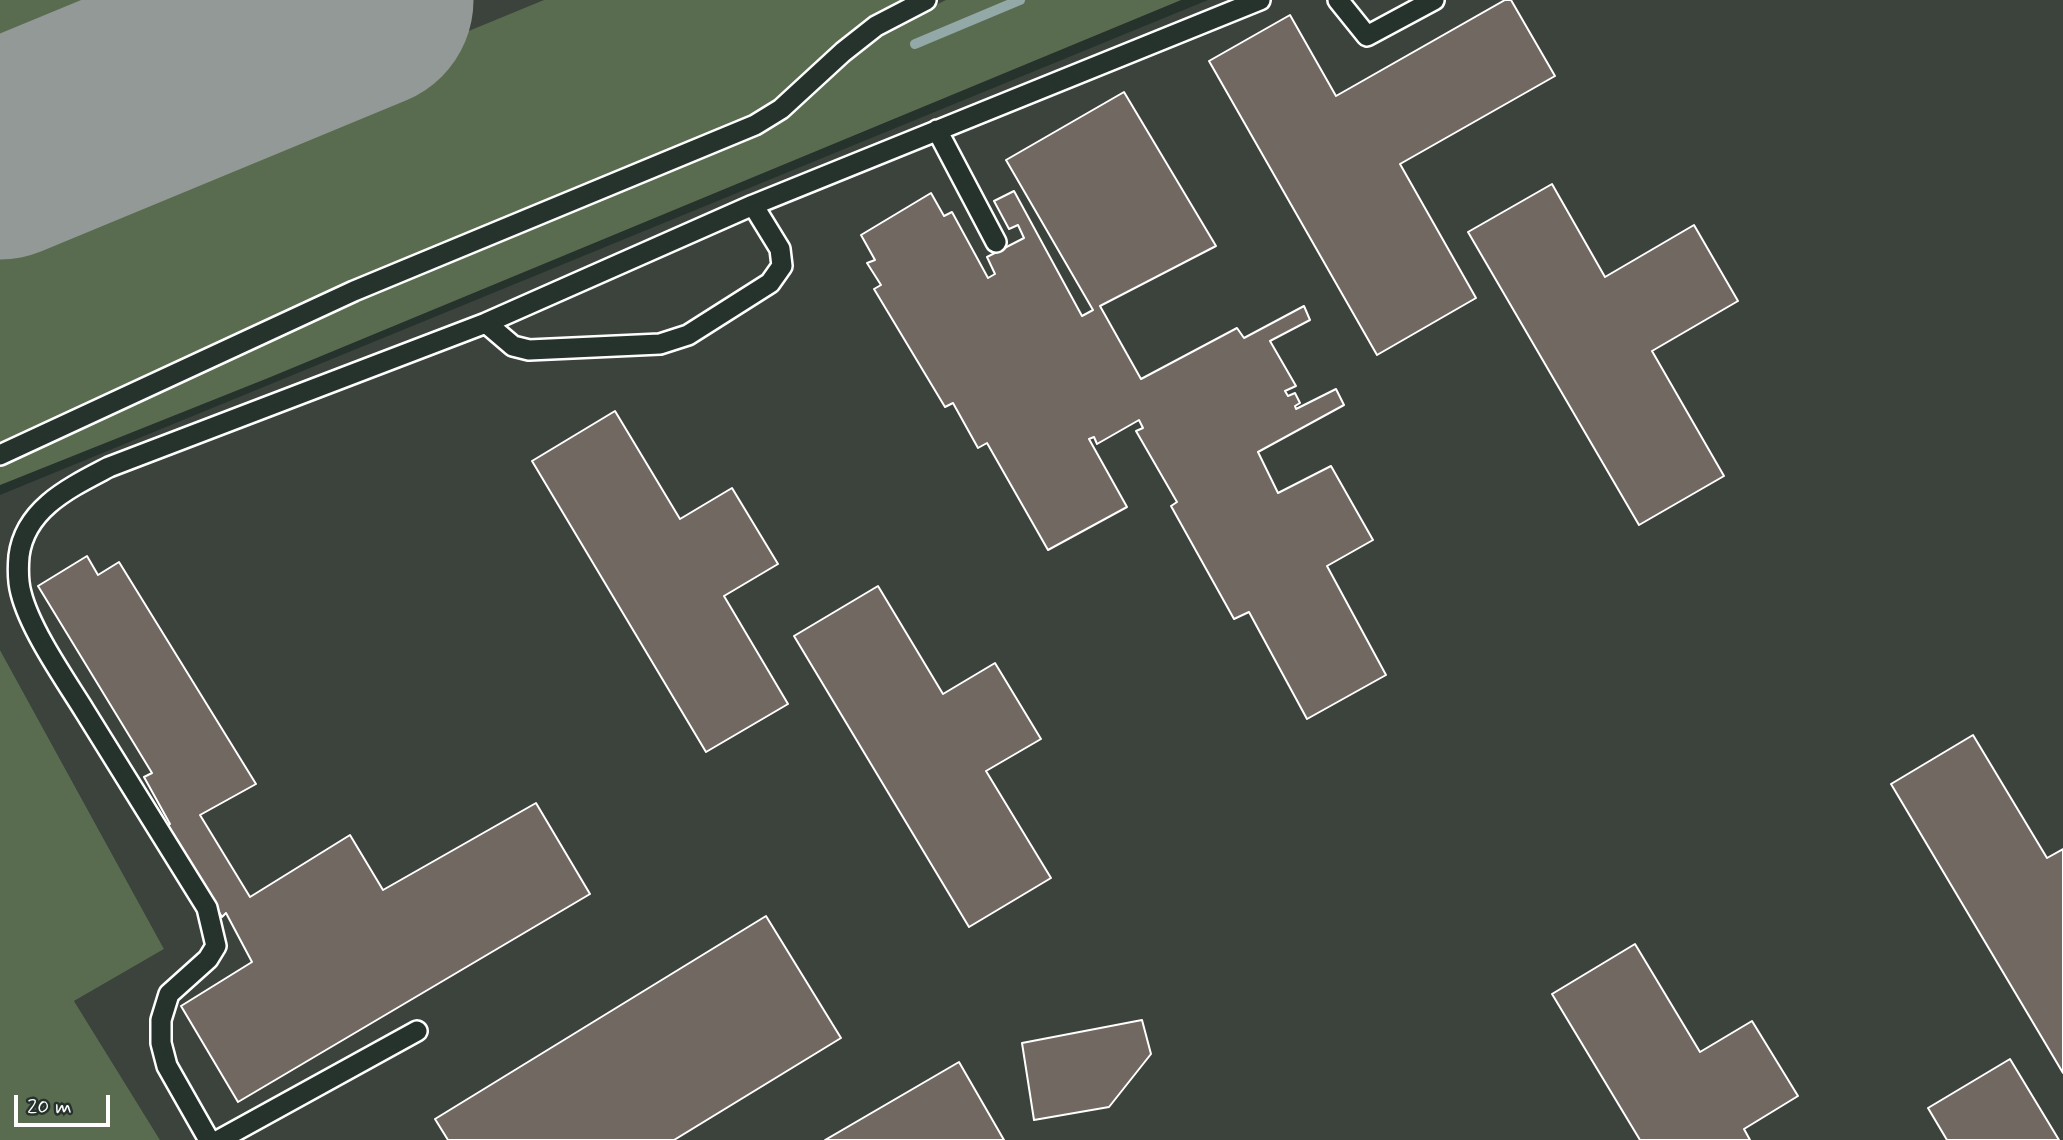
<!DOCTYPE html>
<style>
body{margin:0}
#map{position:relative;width:2063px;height:1140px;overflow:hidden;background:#26332d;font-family:Mynerve,sans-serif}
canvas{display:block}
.scale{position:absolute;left:14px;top:1095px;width:96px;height:32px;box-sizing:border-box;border:4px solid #fff;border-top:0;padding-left:9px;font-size:21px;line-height:24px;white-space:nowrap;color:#fff;-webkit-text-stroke:5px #26332d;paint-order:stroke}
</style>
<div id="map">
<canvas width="2063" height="1140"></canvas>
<div class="scale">20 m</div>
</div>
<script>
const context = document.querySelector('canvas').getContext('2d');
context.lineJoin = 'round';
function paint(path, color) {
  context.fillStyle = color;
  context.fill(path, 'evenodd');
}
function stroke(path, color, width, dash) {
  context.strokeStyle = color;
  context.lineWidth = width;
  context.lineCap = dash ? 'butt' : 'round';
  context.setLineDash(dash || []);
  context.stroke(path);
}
paint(new Path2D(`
 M 0,0 L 1181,0 L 268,378 L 0,485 Z
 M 1208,0 L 2063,0 L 2063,1140 L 160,1140 L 74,1001 L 164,949 L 0,650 L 0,495 Z`), '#3c433d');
paint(new Path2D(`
 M 0,0 L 184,0 L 0,76 Z
 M 544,0 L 908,0 L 776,102 L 751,117 L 0,445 L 0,224 Z
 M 946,0 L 1181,0 L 268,378 L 0,485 L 0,463 L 358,298 L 757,132 L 879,33 Z
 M 0,650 L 164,949 L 74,1001 L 160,1140 L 0,1140 Z`), '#5a6c4f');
stroke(new Path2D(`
 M 915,44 L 1020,0`), '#92a9a8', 10);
stroke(new Path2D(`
 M 0,151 L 365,0`), '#929996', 217);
const building = new Path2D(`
 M 1505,0 L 1511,0 L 1555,76 L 1400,164 L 1476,298 L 1377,355 L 1209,61 L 1290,15 L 1336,96 Z
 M 1124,92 L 1216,246 L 1100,306 L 1141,379 L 1237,328 L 1244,338 L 1304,306 L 1310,320 L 1270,341 L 1296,386 L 1285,391 L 1288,396 L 1295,393 L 1300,403 L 1295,406 L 1296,409 L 1336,389 L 1344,405 L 1258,452 L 1278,493 L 1331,466 L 1373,540 L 1327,566 L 1386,675 L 1307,719 L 1249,612 L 1234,619 L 1171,506 L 1177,502 L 1136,431 L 1143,428 L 1139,420 L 1097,444 L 1094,437 L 1089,439 L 1127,507 L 1048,550 L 987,443 L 978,448 L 953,403 L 945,407 L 874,289 L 881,285 L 867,263 L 875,260 L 861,235 L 931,193 L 944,216 L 952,212 L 988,278 L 995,274 L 987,257 L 1024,238 L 1018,225 L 1009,229 L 994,201 L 1014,191 L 1082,316 L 1093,310 L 1006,160 Z
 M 1552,184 L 1605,277 L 1694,225 L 1738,301 L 1652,351 L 1724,476 L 1639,525 L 1468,232 Z
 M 615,411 L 680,519 L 732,488 L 778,564 L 724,596 L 788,704 L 706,752 L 532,461 Z
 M 87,556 L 98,575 L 119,562 L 256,784 L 200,815 L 250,897 L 350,835 L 383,890 L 536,803 L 590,894 L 238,1102 L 181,1006 L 252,962 L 226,913 L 222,917 L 165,826 L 170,824 L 144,777 L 152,773 L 38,586 Z
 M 878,586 L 943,694 L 995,663 L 1041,739 L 986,771 L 1051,878 L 969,927 L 794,636 Z
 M 1973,735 L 2047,858 L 2063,849 L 2063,1073 L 1891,784 Z
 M 766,916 L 841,1038 L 674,1140 L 448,1140 L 435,1119 Z
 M 1635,944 L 1700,1052 L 1752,1021 L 1798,1096 L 1744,1129 L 1750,1140 L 1640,1140 L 1552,994 Z
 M 1142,1020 L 1151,1054 L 1109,1107 L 1034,1120 L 1022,1043 Z
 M 2010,1059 L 2059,1140 L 1947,1140 L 1928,1108 Z
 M 959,1062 L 1004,1140 L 825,1140 Z`);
paint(building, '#706861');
stroke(building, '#fff', 2);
const service = new Path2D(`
 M 1338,0 L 1367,36 L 1434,0
 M 937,130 L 996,242
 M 486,323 L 513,346 L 529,350 L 660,344 L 688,335 L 770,283 L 782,266 L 780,249 L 753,205
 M 0,455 L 354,291 L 755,125 L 781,109 L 843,52 L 876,26 L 926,0
 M 209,1140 L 167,1066 L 161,1043 L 161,1020 L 169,994 L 208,959 L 216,946 L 207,908 C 166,842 125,776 84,710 C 64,678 30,629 21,593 C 18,582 18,568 19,556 C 25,508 71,487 109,467 L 486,323 L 753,205 L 1260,0
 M 219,1140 L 417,1031`);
stroke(service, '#fff', 24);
stroke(service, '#26332d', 19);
</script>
